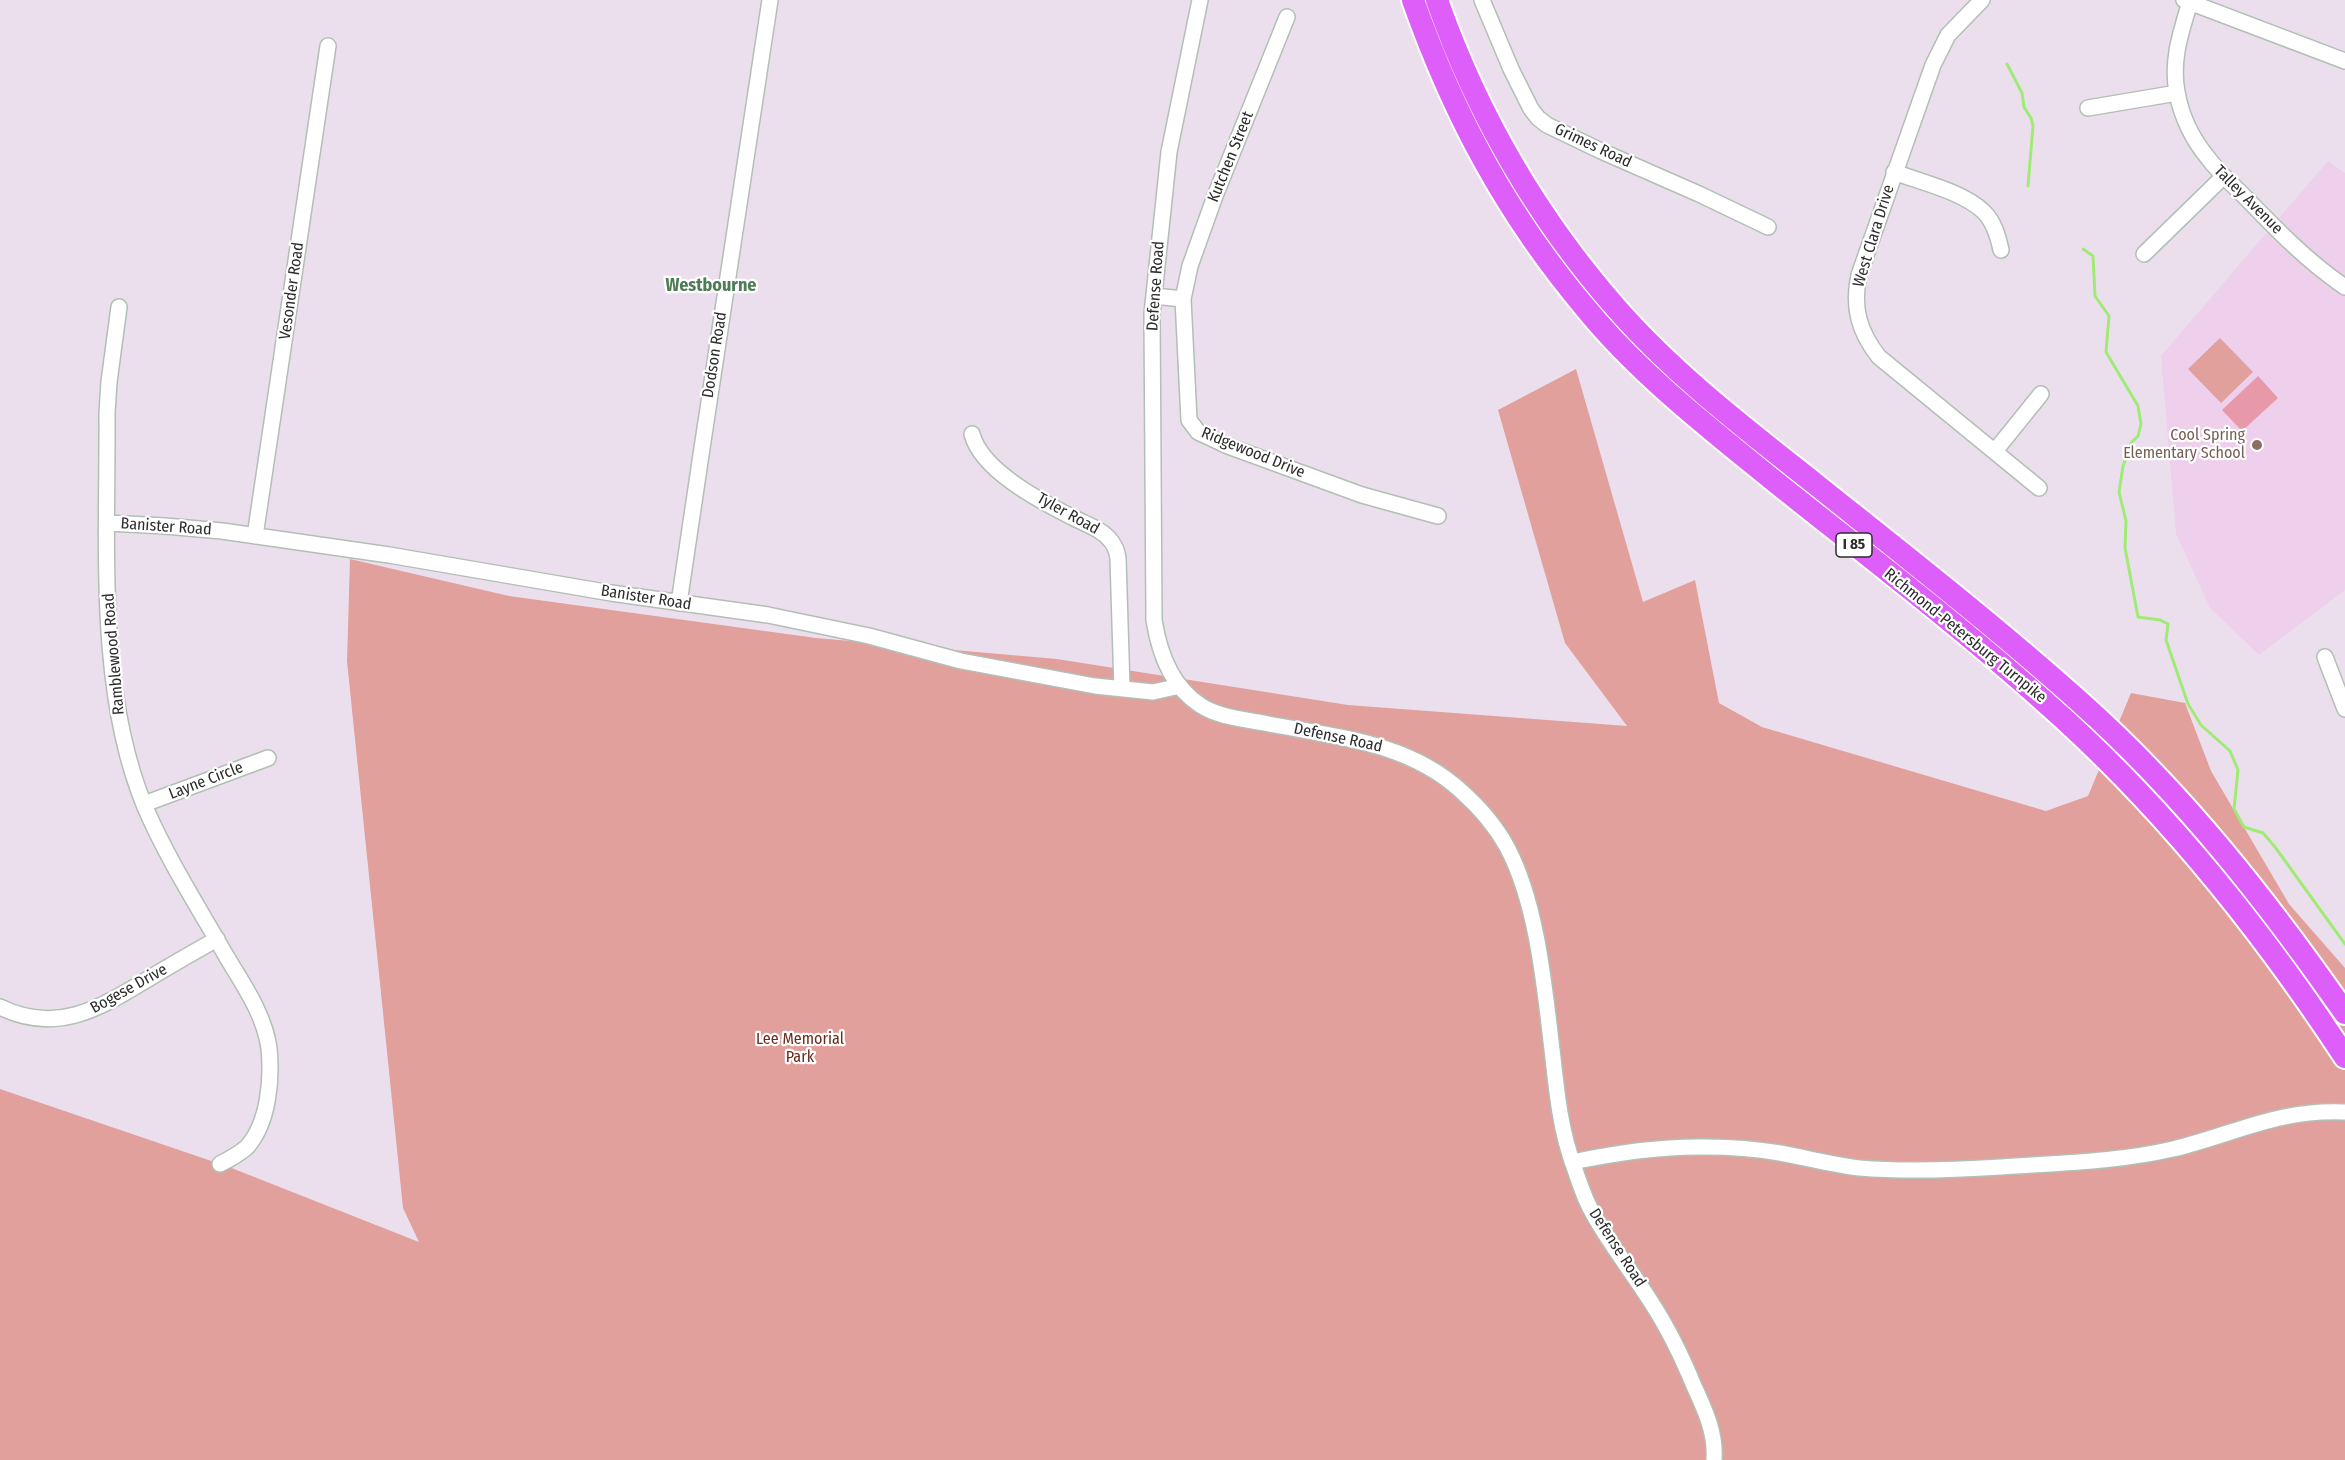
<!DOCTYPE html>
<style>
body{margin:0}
canvas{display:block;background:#ecdfed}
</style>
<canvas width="2345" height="1460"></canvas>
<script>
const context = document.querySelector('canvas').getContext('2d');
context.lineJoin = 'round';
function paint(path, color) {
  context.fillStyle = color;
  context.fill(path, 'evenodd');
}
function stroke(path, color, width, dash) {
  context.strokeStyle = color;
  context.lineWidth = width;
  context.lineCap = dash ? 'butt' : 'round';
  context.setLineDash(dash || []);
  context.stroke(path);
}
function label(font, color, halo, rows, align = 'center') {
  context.font = font + ' "Fira Sans Condensed",sans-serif';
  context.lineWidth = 4.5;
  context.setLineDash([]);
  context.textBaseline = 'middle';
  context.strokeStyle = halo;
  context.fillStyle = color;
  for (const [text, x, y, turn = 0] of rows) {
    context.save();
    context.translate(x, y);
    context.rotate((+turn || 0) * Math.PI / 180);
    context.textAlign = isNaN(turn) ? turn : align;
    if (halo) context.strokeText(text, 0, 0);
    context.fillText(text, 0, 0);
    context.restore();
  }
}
paint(new Path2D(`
 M 2328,161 L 2345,173 L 2345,590 L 2259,655 L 2210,608 L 2176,534 L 2161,356 Z`), '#eecfec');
paint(new Path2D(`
 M 2220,338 L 2253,372 L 2221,403 L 2188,369 Z
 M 1576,369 L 1643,602 L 1695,580 L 1719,703 L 1762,727 L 2046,811 L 2088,796 L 2131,693 L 2185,703 L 2211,771 L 2289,904 L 2345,968 L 2345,1460 L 0,1460 L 0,1089 L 229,1167 L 419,1242 L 403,1208 L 347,661 L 350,559 L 509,596 L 816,638 L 1057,659 L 1348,705 L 1627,726 L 1565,643 L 1498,410 Z`), '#e2a09d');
paint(new Path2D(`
 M 2258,376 L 2278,398 L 2242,431 L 2222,410 Z`), '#e899a9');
stroke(new Path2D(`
 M 2007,64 L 2022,93 L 2024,107 L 2031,118 L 2033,126 L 2028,186
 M 2083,249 L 2093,256 L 2095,296 L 2109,316 L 2106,352 L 2138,406 L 2141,424 L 2138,436 L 2131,443 L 2123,466 L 2119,492 L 2126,521 L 2125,548 L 2138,617 L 2160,620 L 2168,624 L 2166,640 L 2188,704 L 2201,725 L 2230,751 L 2238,770 L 2234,809 L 2244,827 L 2263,833 L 2275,847 L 2345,944`), '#9feb76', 3);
const minor = new Path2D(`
 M 1200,0 L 1169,152 L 1152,314 L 1154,620 C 1159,652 1171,686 1200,705 C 1218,717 1243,719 1264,723 C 1333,737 1407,741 1461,791 C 1479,807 1495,825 1507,847 C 1538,905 1545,992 1553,1058 C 1557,1095 1561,1132 1574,1167 C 1579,1181 1583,1195 1590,1208 C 1607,1241 1631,1270 1651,1302 C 1668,1328 1682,1357 1694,1386 C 1705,1410 1716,1433 1714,1460
 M 1482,0 L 1511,69 L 1531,109 L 1538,118 L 1547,125 L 1601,151 L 1699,194 L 1768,227
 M 1982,0 L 1948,35 L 1933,65 L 1859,275 C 1852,307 1859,332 1879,357 L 2039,488
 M 2184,0 L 2345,61
 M 2190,2 C 2181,32 2171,60 2177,92 C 2181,116 2193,140 2208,158 C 2219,173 2233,185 2246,198 C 2277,230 2308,262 2345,287
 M 1287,17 L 1215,196 L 1190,266 L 1183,299 L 1189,420 L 1198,432 L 1228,446 L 1362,495 L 1438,516
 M 2088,108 L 2177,93
 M 1894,172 C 1921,182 1964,192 1984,212 C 1994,222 1998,236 2001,250
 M 2144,254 L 2224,176
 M 1154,296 L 1183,299
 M 119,307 L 109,382 L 107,413 C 108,539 96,690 145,807 C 167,858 197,905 225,954 C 242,983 264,1013 269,1048 C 272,1079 269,1122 247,1147 C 239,1154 230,1159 220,1164
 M 972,434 C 981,470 1040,501 1072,517 C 1085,524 1102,529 1111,541 C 1115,546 1117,551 1118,558 L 1122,689
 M 1995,451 L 2041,394
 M 108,523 L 165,526 L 222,531 L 389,555 L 611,593 L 768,615 L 869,636 L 961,661 L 1095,686 L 1153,692 L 1180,686
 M 255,536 L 328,46
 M 679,603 C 709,402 738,201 770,0
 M 2325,657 L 2345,709
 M 144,804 L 268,758
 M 0,1007 C 57,1035 100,1008 148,979 C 171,965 194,952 217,939
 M 1572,1162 C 1617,1153 1661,1146 1707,1147 C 1731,1147 1756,1149 1780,1153 C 1807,1158 1833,1165 1860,1168 C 1907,1172 1954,1170 2001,1167 C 2058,1163 2117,1162 2173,1149 C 2235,1134 2278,1109 2345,1112`);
const highway = new Path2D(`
 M 1413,0 C 1454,116 1508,217 1588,311 C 1641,375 1708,427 1773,480 C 1864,553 1958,624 2045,702 C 2162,805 2260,927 2345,1057
 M 1437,0 C 1477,114 1538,219 1617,309 C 1675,375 1746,429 1814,483 C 1904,555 1995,626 2081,703 C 2183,794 2267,901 2345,1013`);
stroke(minor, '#b2bfb5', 18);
stroke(highway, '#fff', 26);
stroke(minor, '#fff', 15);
stroke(highway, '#dd5ef9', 22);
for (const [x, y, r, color] of [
 [2257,445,6,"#8d6e63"]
]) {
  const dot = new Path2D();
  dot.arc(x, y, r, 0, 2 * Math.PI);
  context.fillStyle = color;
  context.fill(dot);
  stroke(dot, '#fff', 2);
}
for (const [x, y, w] of [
 [1854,545,36]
]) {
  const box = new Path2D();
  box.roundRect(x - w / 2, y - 12, w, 24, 4.5);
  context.fillStyle = '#fff';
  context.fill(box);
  stroke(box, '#2c2c2c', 1.5);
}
label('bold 15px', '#2c2c2c', null, [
 ["I 85",1854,545]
]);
label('16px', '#2c2c2c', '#fff', [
 ["Grimes Road",1593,146,25],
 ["Kutchen Street",1231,157,-68],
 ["Talley Avenue",2248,200,45],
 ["West Clara Drive",1874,236,-73],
 ["Defense Road",1156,286,-86],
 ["Vesonder Road",292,291,-82],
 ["Dodson Road",715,355,-81],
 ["Ridgewood Drive",1253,453,22],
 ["Tyler Road",1068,514,29],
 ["Banister Road",166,527,4],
 ["Banister Road",646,598,9],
 ["Richmond-Petersburg Turnpike",1965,636,39],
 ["Ramblewood Road",114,654,-95],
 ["Defense Road",1338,738,12],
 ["Layne Circle",206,781,-21],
 ["Bogese Drive",129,989,-29],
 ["Defense Road",1617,1248,57]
]);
label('16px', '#785e54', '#fff', [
 ["Cool Spring",2245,436],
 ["Elementary School",2245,454]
], 'right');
label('16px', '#682a1d', '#fff', [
 ["Lee Memorial",800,1040],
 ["Park",800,1058]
]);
label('bold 18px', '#4d7c57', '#fff', [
 ["Westbourne",711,286]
]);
</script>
